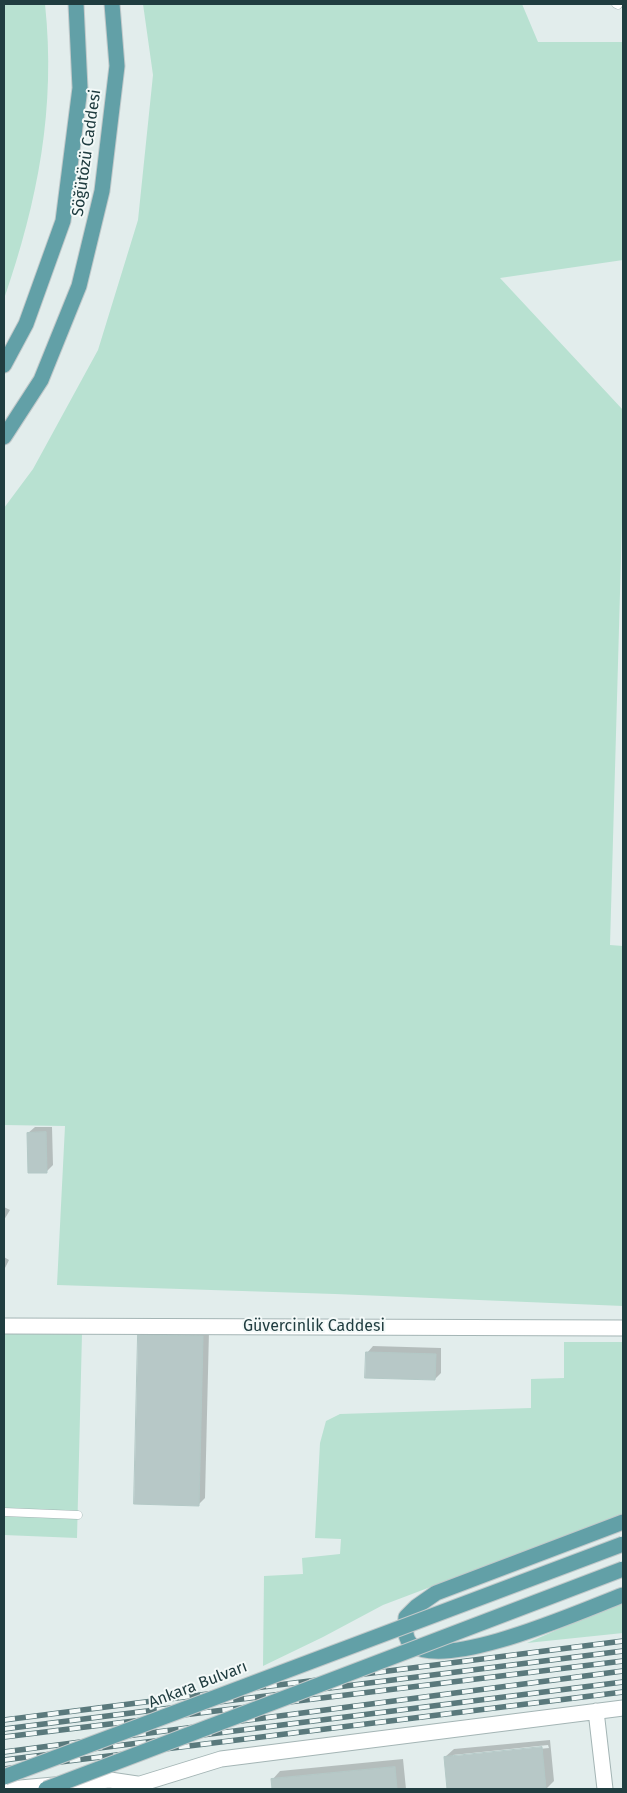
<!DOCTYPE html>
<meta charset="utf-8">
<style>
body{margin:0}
#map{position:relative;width:627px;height:1793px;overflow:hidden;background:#e2edec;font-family:"Fira Sans",sans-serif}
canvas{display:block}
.frame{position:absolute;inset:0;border:5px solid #203d40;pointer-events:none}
</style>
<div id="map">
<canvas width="627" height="1793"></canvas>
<div class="frame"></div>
</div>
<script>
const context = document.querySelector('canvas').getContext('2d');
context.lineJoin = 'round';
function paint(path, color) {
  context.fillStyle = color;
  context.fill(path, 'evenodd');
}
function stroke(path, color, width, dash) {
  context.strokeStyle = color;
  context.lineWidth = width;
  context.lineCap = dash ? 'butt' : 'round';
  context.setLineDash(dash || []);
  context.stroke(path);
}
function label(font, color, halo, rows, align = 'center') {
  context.font = font + ' "Fira Sans",sans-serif';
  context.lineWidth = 4;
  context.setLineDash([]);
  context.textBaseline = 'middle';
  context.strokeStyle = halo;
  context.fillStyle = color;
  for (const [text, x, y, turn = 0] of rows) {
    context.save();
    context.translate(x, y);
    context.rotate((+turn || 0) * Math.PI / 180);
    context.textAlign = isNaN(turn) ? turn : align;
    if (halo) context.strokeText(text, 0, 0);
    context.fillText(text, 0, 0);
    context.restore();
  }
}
paint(new Path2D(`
 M 4,4 L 45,4 C 56,108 38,200 4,299 Z
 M 143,4 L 522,4 L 538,42 L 623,42 L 623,260 L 500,278 L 623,410 L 623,487 L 610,945 L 623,946 L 623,1306 L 335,1294 L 57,1285 L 65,1126 L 4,1125 L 4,508 L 33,469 L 98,350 L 138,220 L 153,75 Z
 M 4,1332 L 82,1333 L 77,1538 L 4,1535 Z
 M 564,1342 L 623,1342 L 623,1514 L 383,1605 L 323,1637 L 263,1666 L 264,1576 L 303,1574 L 302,1558 L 340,1554 L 341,1539 L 315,1538 L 320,1443 L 326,1421 L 340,1414 L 531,1408 L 531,1379 L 564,1378 Z
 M 623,1601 L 623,1633 L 527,1643 Z`), '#b8e1d1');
paint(new Path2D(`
 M 35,1127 L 52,1127 L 53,1165 L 46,1172 L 28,1133 Z
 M 4,1207 L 10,1210 L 4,1220 Z
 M 4,1257 L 9,1260 L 4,1270 Z
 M 145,1329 L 209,1331 L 205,1498 L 199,1504 L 139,1336 Z
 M 373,1346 L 441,1348 L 441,1373 L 435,1379 L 367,1353 Z
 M 550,1740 L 554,1781 L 546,1789 L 449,1789 L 445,1757 L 454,1749 ZM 548,1745 L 549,1748 L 453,1757 L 453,1755 Z
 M 403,1759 L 406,1789 L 273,1789 L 272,1780 L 280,1771 Z`), '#0003');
const building = new Path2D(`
 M 46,1132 L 47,1173 L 28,1173 L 27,1133 Z
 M 138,1335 L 203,1336 L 199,1506 L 134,1504 Z
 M 366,1352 L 436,1354 L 435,1380 L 365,1378 Z
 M 542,1747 L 546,1789 L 447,1789 L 444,1757 Z
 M 395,1767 L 397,1789 L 272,1789 L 271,1779 Z`);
paint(building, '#b7c8c7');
stroke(building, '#b3c8c6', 1);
const lane = new Path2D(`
 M 616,4 L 618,5
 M 4,1512 L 78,1515`);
const street = new Path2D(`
 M 4,1326 L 623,1328
 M 596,1711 L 605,1789
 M 9,1789 L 110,1780 L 137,1784
 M 124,1789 L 221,1759 L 623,1708`);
const primary = new Path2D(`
 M 4,365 L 26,324 L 63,221 L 80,88 L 76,4
 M 4,437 L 41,380 L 79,286 L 102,191 L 117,66 L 112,4
 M 623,1522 L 436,1593 L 416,1607 L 406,1617 C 405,1626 404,1639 412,1645 C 448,1671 583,1610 623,1595`);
stroke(lane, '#a4b5b5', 9);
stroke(street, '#a4b5b5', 17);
stroke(primary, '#c1c9ca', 17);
stroke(lane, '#fff', 8);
stroke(street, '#fff', 15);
stroke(primary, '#62a0a7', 15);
const rail = new Path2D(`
 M 4,1720 L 623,1641
 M 4,1729 L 623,1651
 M 4,1737 L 623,1661
 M 4,1752 L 623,1671
 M 4,1760 L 623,1682
 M 4,1769 L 623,1692`);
stroke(rail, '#5a797c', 5.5);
stroke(rail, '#f3f9f8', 4, [11]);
const primaryBridge = new Path2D(`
 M 4,1777 L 623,1544
 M 46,1789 L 623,1569`);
stroke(primaryBridge, '#c1c9ca', 17, []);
stroke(primaryBridge, '#62a0a7', 15);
label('16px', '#203d40', '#f3f9f8', [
 ["Söğütözü Caddesi",87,153,-82],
 ["Güvercinlik Caddesi",314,1327],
 ["Ankara Bulvarı",198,1685,-21]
]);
</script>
